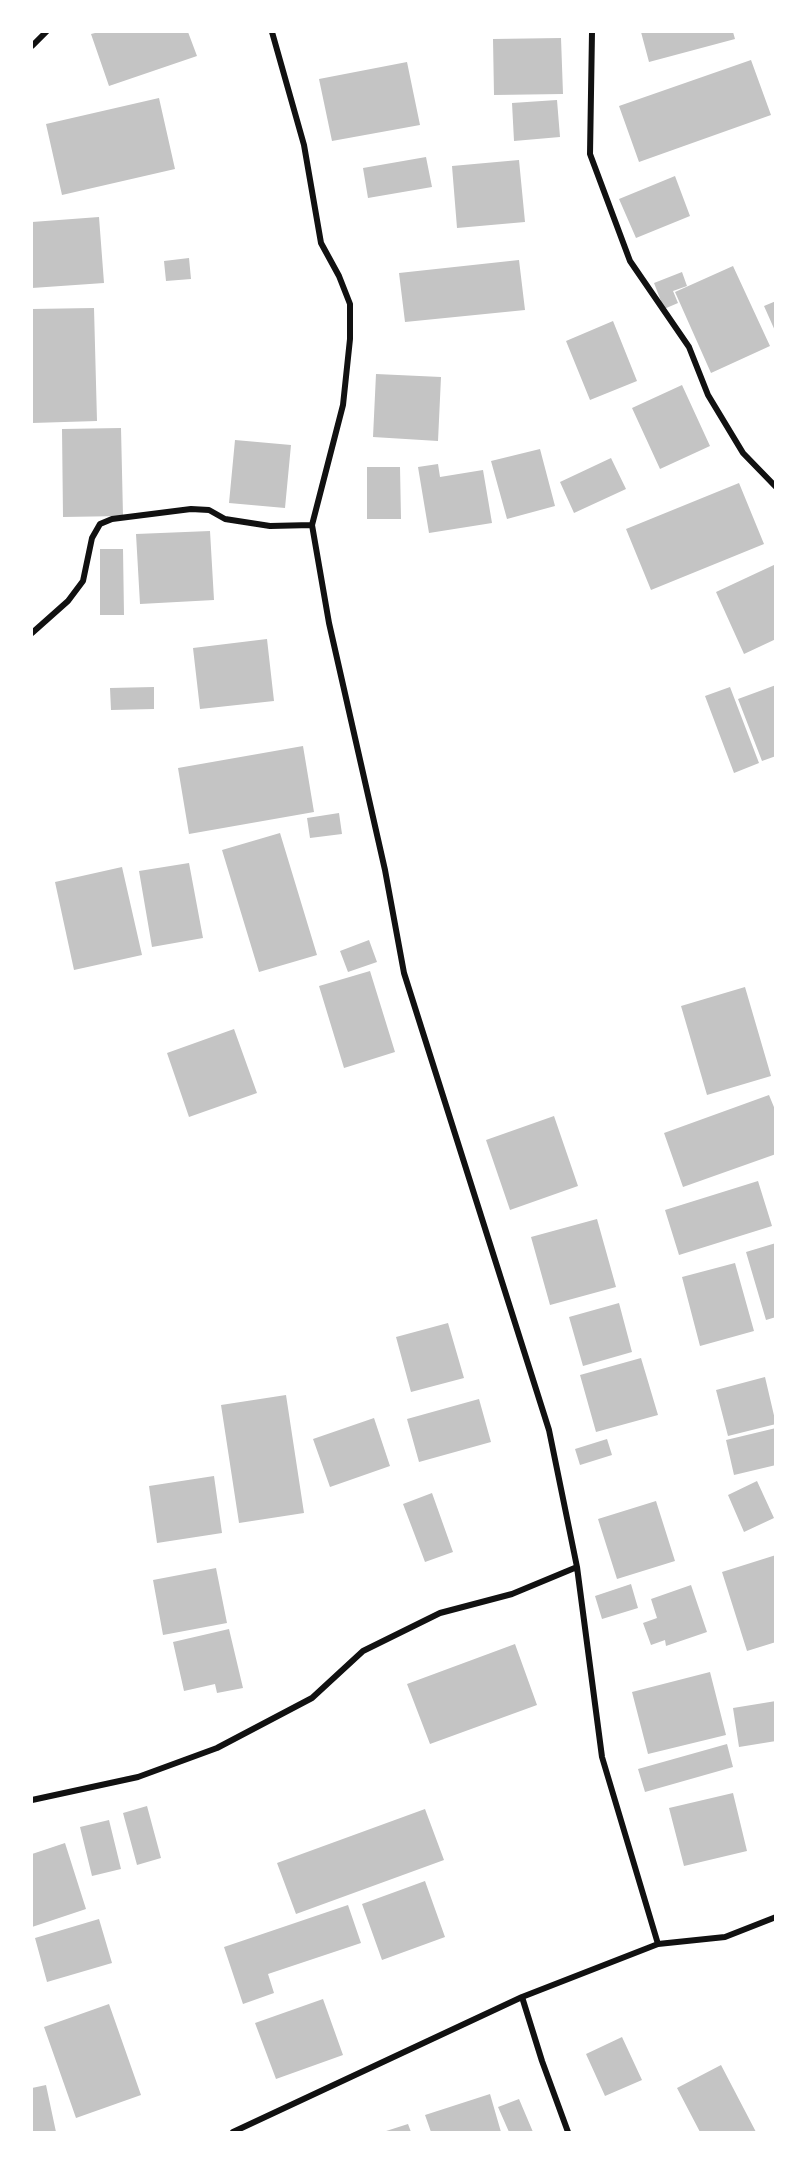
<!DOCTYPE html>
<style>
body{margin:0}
#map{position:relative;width:807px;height:2164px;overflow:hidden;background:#fff;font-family:"Space Grotesk",sans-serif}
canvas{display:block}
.frame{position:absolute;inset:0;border:33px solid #fff;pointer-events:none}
</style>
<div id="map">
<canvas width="807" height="2164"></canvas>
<div class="frame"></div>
</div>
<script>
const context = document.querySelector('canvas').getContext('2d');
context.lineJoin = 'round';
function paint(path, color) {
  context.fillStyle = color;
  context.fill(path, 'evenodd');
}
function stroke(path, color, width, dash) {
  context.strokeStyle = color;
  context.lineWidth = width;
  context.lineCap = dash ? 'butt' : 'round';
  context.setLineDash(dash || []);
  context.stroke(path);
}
paint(new Path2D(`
 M 99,32 L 188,32 L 197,56 L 109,86 L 91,34 Z
 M 641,32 L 733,32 L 735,39 L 649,62 Z
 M 561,38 L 563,94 L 494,95 L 493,39 Z
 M 751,60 L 771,115 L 639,162 L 619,106 Z
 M 407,62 L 420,125 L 332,141 L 319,79 Z
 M 159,98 L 175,169 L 62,195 L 46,124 Z
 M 557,100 L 560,137 L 514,141 L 512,103 Z
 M 426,157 L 432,187 L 368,198 L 363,168 Z
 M 519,160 L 525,222 L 457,228 L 452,166 Z
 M 675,176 L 690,216 L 636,238 L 619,199 Z
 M 99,217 L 104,283 L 32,288 L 32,222 Z
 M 189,258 L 191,279 L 166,281 L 164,261 Z
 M 519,260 L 525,310 L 405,322 L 399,273 Z
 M 733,266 L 770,346 L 711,373 L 675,292 Z
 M 682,272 L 687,286 L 673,291 L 678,303 L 664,309 L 654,283 Z
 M 776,301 L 776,333 L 764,306 Z
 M 94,308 L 97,421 L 32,423 L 32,309 Z
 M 613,321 L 637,381 L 590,400 L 566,341 Z
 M 376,374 L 441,377 L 438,441 L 373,437 Z
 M 682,385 L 710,446 L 660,469 L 632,408 Z
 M 121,428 L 123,516 L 63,517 L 62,429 Z
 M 235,440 L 291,445 L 285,508 L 229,503 Z
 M 540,449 L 555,506 L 507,519 L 491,461 Z
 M 611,458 L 626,489 L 574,513 L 560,482 Z
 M 438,464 L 440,477 L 483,470 L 492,523 L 429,533 L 418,467 Z
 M 367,467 L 400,467 L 401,519 L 367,519 Z
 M 739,483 L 764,544 L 651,590 L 626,529 Z
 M 210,531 L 214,600 L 140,604 L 136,534 Z
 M 100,549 L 123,549 L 124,615 L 100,615 Z
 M 776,564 L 776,639 L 744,654 L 716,592 Z
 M 267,639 L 274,701 L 200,709 L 193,648 Z
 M 776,685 L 776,756 L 762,761 L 738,699 Z
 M 154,687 L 154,709 L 111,710 L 110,688 Z
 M 730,687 L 759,763 L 734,773 L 705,696 Z
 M 303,746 L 314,812 L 189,834 L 178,768 Z
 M 339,813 L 342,834 L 310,838 L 307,818 Z
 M 280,833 L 317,955 L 259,972 L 222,850 Z
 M 189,863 L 203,938 L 152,947 L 139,871 Z
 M 122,867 L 142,955 L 74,970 L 55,882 Z
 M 369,940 L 377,962 L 348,972 L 340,951 Z
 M 370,971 L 395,1052 L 344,1068 L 319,986 Z
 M 745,987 L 771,1076 L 707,1095 L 681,1006 Z
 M 234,1029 L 257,1093 L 189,1117 L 167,1053 Z
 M 769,1095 L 776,1112 L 776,1154 L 683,1187 L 664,1133 Z
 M 554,1116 L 578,1186 L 510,1210 L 486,1140 Z
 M 758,1181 L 772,1226 L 679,1255 L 665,1210 Z
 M 597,1219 L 616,1287 L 550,1305 L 531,1237 Z
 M 776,1243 L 776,1317 L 766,1320 L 746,1252 Z
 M 735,1263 L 754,1331 L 700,1346 L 682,1277 Z
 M 619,1303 L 632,1352 L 583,1366 L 569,1317 Z
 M 448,1323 L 464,1378 L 411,1392 L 396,1337 Z
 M 641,1358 L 658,1415 L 596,1432 L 580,1375 Z
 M 765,1377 L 776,1424 L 728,1436 L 716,1390 Z
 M 286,1395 L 304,1513 L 239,1523 L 221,1405 Z
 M 479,1399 L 491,1442 L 419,1462 L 407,1419 Z
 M 374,1418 L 390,1466 L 330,1487 L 313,1439 Z
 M 776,1428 L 776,1465 L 734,1475 L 726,1440 Z
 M 607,1439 L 612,1455 L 580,1465 L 575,1449 Z
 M 214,1476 L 222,1533 L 157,1543 L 149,1486 Z
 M 757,1481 L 774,1518 L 744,1532 L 728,1495 Z
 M 432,1493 L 453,1552 L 425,1562 L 403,1504 Z
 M 656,1501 L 675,1561 L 617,1579 L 598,1519 Z
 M 776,1555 L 776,1642 L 747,1651 L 722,1572 Z
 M 216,1568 L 227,1623 L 163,1635 L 153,1580 Z
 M 631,1584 L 638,1608 L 602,1619 L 595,1596 Z
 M 691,1585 L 707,1632 L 666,1646 L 665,1640 L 651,1645 L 643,1623 L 657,1618 L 651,1599 Z
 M 229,1629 L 243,1688 L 217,1693 L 215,1684 L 184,1691 L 173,1642 Z
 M 515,1644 L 537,1705 L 430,1744 L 407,1684 Z
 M 710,1672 L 726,1735 L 648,1754 L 632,1692 Z
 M 776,1701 L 776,1741 L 739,1747 L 733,1708 Z
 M 727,1744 L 733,1767 L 645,1792 L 638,1769 Z
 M 733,1793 L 747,1851 L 684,1866 L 669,1808 Z
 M 147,1806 L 161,1858 L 137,1865 L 123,1813 Z
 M 425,1809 L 444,1860 L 296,1914 L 277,1863 Z
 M 109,1820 L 121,1869 L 92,1876 L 80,1827 Z
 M 65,1843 L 86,1909 L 32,1927 L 32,1854 Z
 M 425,1881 L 445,1937 L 382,1960 L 362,1904 Z
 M 348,1905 L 361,1943 L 268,1974 L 274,1993 L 243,2004 L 224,1947 Z
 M 99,1919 L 112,1963 L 47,1982 L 35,1938 Z
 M 323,1999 L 343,2055 L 276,2079 L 255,2023 Z
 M 109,2004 L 141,2095 L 76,2118 L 44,2027 Z
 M 622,2037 L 642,2080 L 605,2096 L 586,2054 Z
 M 721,2065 L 756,2132 L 700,2132 L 677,2088 Z
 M 46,2085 L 56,2132 L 32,2132 L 32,2088 Z
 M 490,2094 L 501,2132 L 431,2132 L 425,2115 Z
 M 519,2099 L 533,2132 L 509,2132 L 498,2107 Z
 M 408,2124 L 411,2132 L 383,2132 Z`), '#c4c4c4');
stroke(new Path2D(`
 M 272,32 L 304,145 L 321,243 L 339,276 L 350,304 L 350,339 L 343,405 L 312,525 L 329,623 L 385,870 L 404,973 L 549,1430 L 577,1567 L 602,1757 L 658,1944
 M 592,32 L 590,154 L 630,261 L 689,347 L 708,395 L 743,453 L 776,487
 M 32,46 L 46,32
 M 32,633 L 68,601 L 83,581 L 92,538 L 100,524 L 112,519 L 191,509 L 209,510 L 225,519 L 270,526 L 312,525
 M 32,1800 L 138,1777 L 217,1748 L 312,1698 L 363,1651 L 440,1613 L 512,1594 L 577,1567
 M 522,1997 L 542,2061 L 568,2132
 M 233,2132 L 522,1997 L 658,1944 L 725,1937 L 776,1917`), '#111', 6);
</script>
